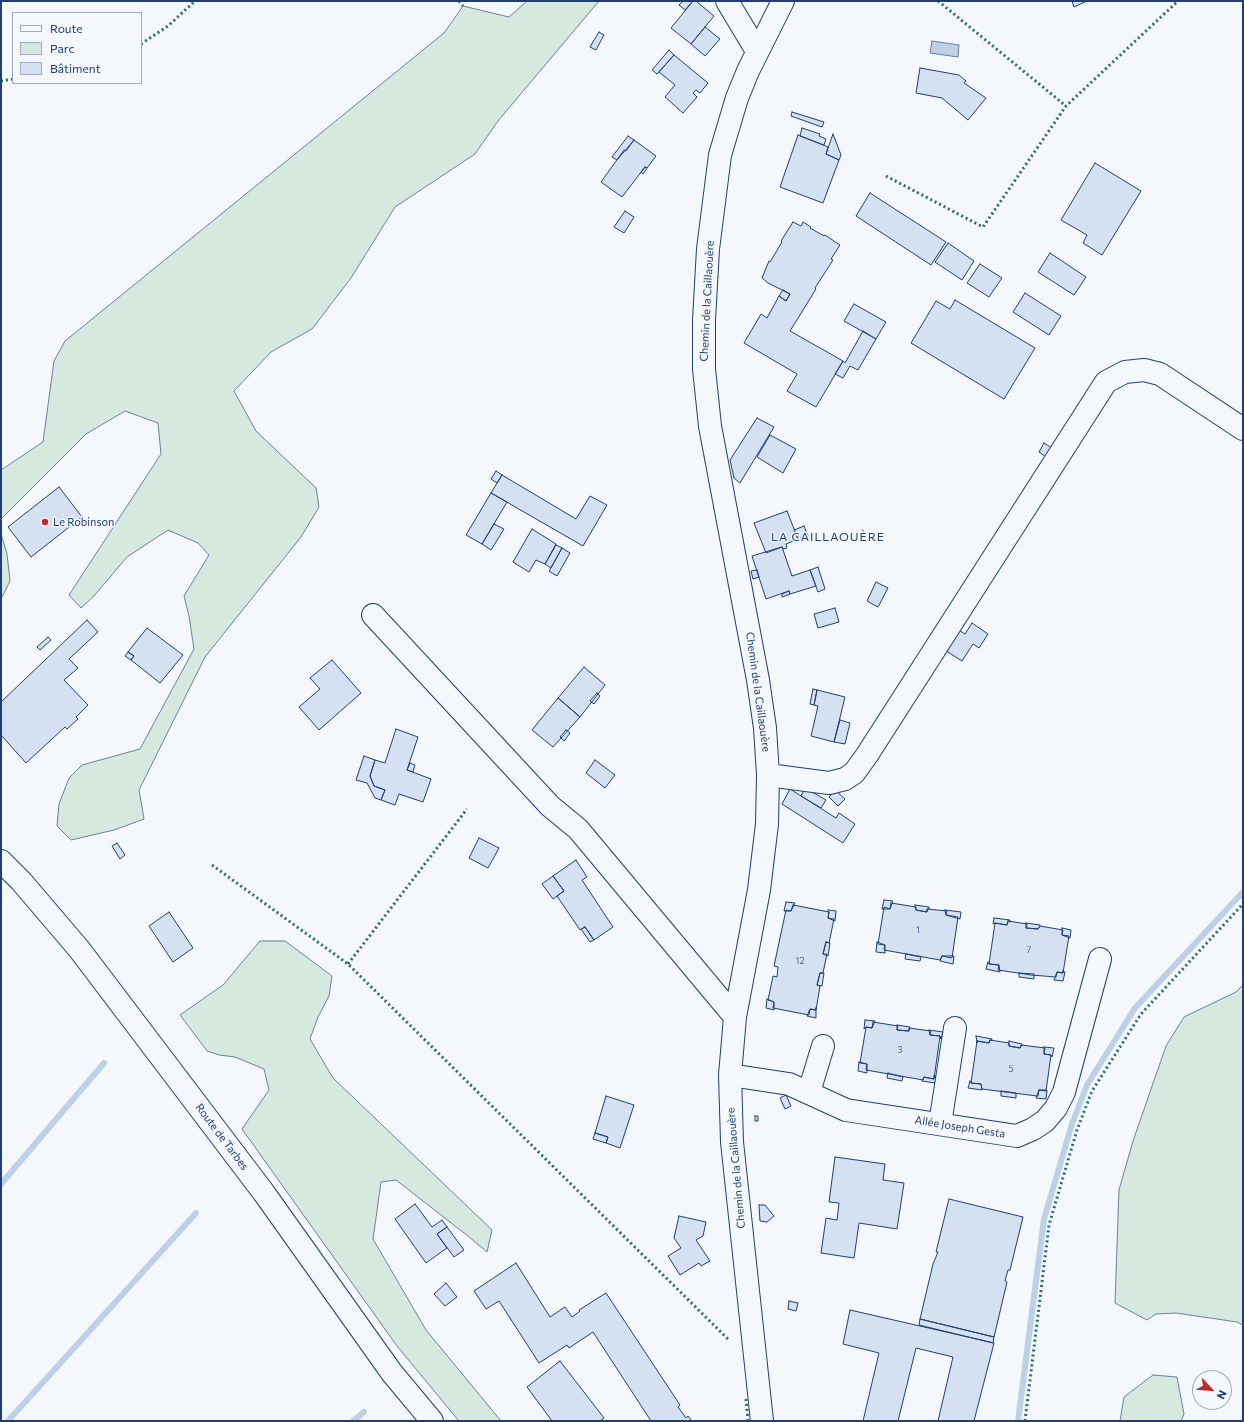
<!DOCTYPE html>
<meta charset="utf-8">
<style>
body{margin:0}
#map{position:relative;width:1244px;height:1422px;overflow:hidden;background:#f4f7fb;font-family:Commissioner,sans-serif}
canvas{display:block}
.frame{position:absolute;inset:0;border:2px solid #1d3f73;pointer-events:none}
.legend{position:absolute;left:12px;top:12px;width:130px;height:72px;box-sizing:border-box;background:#f4f7fb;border:1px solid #9eadc5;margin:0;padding:5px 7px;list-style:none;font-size:12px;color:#1d3f73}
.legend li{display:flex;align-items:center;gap:8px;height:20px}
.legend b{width:20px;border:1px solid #9eadc5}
.north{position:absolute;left:1192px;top:1370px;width:40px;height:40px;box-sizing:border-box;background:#f4f7fb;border:1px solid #9eadc5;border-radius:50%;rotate:116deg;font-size:11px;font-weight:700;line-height:16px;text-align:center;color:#1d3f73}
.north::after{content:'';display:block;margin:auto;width:14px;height:18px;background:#c62828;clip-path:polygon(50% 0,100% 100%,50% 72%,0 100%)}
</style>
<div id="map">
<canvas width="1244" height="1422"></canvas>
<div class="frame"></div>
<ul class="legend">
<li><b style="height:5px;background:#f4f7fb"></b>Route</li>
<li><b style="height:11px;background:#d7e8df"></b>Parc</li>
<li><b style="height:11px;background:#d5e0f0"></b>Bâtiment</li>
</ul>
<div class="north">N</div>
</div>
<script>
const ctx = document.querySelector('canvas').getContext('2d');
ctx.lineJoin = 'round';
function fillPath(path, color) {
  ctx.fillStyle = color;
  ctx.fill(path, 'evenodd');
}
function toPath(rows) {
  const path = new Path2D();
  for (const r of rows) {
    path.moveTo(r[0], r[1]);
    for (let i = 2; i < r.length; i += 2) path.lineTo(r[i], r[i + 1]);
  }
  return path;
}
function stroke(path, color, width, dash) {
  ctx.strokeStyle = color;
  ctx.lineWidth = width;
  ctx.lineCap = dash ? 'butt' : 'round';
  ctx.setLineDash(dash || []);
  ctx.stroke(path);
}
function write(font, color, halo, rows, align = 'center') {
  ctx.font = font + ' Commissioner,sans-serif';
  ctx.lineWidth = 3;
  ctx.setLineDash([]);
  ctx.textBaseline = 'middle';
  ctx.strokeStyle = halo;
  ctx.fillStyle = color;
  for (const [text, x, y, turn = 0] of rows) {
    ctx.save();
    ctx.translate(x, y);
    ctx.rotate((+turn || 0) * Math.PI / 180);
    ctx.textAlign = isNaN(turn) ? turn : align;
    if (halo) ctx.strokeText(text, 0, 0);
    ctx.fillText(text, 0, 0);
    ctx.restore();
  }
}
const green = toPath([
 [527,1,599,1,498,121,475,154,395,207,351,278,312,329,271,352,234,391,256,431,316,488,319,507,301,537,205,657,139,790,144,819,114,830,71,840,57,826,59,804,69,778,82,765,140,749,194,649,189,616,184,596,209,555,198,543,168,530,127,557,94,596,81,608,69,595,161,454,158,423,125,411,86,434,1,519,1,470,43,442,54,361,65,341,444,33,463,6,509,17,527,1],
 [1,534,7,554,10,581,1,599,1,534],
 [260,941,285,941,332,976,329,996,318,1017,310,1039,333,1078,492,1230,487,1252,468,1236,396,1180,381,1182,373,1239,426,1330,501,1421,459,1421,397,1346,242,1129,269,1090,264,1069,235,1057,219,1055,207,1051,180,1015,223,985,260,941],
 [1243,985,1243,1325,1237,1322,1176,1313,1156,1314,1147,1320,1115,1303,1119,1190,1133,1141,1166,1046,1184,1017,1236,992,1243,985],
 [1153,1375,1177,1377,1184,1414,1181,1421,1120,1421,1124,1397,1153,1375]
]);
const water = toPath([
 [932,41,959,45,958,57,930,53,932,41]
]);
const stream = toPath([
 [1,1184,104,1063],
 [8,1421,196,1213],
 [353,1421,364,1412],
 [1018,1421,1044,1219,1072,1124,1087,1085,1135,1008,1243,892]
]);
const building = toPath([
 [683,1,693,1,685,10,679,5,683,1],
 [693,1,696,1,714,16,691,44,671,28,693,1],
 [1072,1,1087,1,1074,7,1072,1],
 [705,27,720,39,705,56,691,44,705,27],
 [599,32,604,35,596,50,590,47,599,32],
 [669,50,674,55,657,74,652,70,669,50],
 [674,55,708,83,700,93,696,90,693,93,697,97,683,113,665,97,675,85,659,72,674,55],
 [920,68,959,75,966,81,964,83,986,98,968,120,942,98,916,93,920,68],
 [792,112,824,122,822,127,791,116,792,112],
 [802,128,820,134,819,136,826,139,824,145,800,136,802,128],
 [833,134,841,155,839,160,826,154,833,134],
 [798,135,828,147,826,154,839,160,823,203,780,187,798,135],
 [628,136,634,140,617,160,612,157,628,136],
 [634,140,656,156,647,168,645,167,622,197,601,182,624,150,626,151,634,140],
 [1095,163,1141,191,1102,255,1083,243,1087,235,1061,220,1095,163],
 [645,167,647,168,643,174,641,172,645,167],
 [870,193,946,242,931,265,856,216,870,193],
 [625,211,634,217,624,233,614,227,625,211],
 [793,222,801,226,803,222,811,227,810,228,824,236,825,235,840,245,831,259,833,260,815,288,816,289,790,331,843,361,816,407,787,391,797,374,744,343,761,314,767,318,779,296,786,301,790,294,768,283,762,278,769,261,770,262,782,242,781,241,793,222],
 [948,243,974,261,962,280,935,262,948,243],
 [1050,253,1086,277,1074,295,1038,272,1050,253],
 [980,264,1002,278,989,297,967,283,980,264],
 [783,290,790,294,786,301,779,296,783,290],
 [1025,293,1061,316,1049,335,1013,312,1025,293],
 [955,300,1035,348,1004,399,911,343,936,301,950,309,955,300],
 [854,304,886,322,876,339,844,321,854,304],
 [863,331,876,339,858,370,850,366,843,378,835,374,843,361,845,363,863,331],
 [757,418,774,427,740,483,734,478,730,460,757,418],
 [770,435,796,449,783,473,757,457,770,435],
 [1044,443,1052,448,1046,457,1039,452,1044,443],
 [496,471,502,475,497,483,491,479,496,471],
 [502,475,576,519,590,496,607,505,583,546,491,493,502,475],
 [59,487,82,517,31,557,8,527,59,487],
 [491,493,507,502,482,544,466,535,491,493],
 [787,511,798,539,786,544,787,548,783,549,782,547,766,553,754,523,787,511],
 [494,524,504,529,491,550,482,544,494,524],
 [804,526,808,536,798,539,794,530,804,526],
 [532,529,556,544,545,564,536,560,529,572,513,562,532,529],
 [556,545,562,548,551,568,545,564,556,545],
 [782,547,792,576,810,570,816,586,790,594,789,591,766,599,752,556,782,547],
 [562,548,570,553,557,576,549,571,562,548],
 [818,567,825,589,818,592,810,570,818,567],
 [757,570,759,577,753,579,751,571,757,570],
 [876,582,888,588,878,607,867,601,876,582],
 [789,591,790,594,782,597,782,594,789,591],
 [835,608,839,622,818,628,814,614,835,608],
 [87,620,98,632,69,659,78,668,64,680,88,705,76,717,78,719,67,729,65,727,26,763,1,735,1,702,87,620],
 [972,623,988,634,979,648,973,644,962,661,943,649,956,628,965,634,972,623],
 [147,628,183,655,160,683,131,660,134,656,128,652,147,628],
 [48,637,51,640,40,650,37,647,48,637],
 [128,652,134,656,131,660,125,656,128,652],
 [332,660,361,693,319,730,299,707,320,689,310,678,332,660],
 [584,667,605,685,580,717,558,698,584,667],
 [813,689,817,690,814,705,810,704,813,689],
 [817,690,845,697,834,742,811,736,818,706,814,705,817,690],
 [597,693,600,696,594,704,590,701,597,693],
 [558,698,580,717,553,747,532,730,558,698],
 [840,720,850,723,845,744,834,742,840,720],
 [396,729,418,737,407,770,431,779,423,802,399,794,395,805,381,800,385,790,374,786,370,776,375,760,385,763,396,729],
 [566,730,570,733,564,741,560,737,566,730],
 [364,756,375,760,370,776,374,786,385,790,381,800,375,798,367,783,356,780,364,756],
 [595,760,615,775,605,788,586,773,595,760],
 [410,763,415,765,413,772,407,770,410,763],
 [805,788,826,800,821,808,801,796,805,788],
 [790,789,836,818,839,813,855,824,843,843,782,804,790,789],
 [835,790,845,799,838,806,829,797,835,790],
 [479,838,499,848,488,868,469,858,479,838],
 [117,843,125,855,120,859,112,846,117,843],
 [576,860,587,877,582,880,613,927,594,940,585,927,580,930,557,896,564,891,553,876,576,860],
 [553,876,564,891,553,899,542,884,553,876],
 [884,900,893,901,890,909,882,909,884,900],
 [786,902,795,903,791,911,784,911,786,902],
 [891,903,916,907,916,910,927,912,927,909,947,911,946,915,958,917,952,958,942,956,940,960,884,950,885,945,878,944,884,907,890,909,891,903],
 [793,905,829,912,828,918,834,919,829,943,826,942,823,954,827,954,823,973,820,973,817,985,820,986,816,1010,810,1009,809,1015,773,1008,774,1002,768,1000,773,976,777,977,778,967,774,966,786,910,791,911,793,905],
 [915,905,929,907,929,909,927,909,927,912,916,910,915,905],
 [828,910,836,911,835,921,828,918,829,912,828,910],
 [945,910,961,912,960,919,946,915,945,910],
 [169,912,193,948,173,962,149,926,169,912],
 [994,918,1010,920,1010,922,1008,921,1007,925,995,923,993,924,994,918],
 [1008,921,1027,924,1026,928,1038,929,1040,926,1063,930,1062,935,1069,936,1063,973,1057,972,1056,977,1031,975,998,970,999,965,989,964,995,923,1007,925,1008,921],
 [1026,923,1040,925,1040,926,1038,929,1026,928,1026,923],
 [585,927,594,940,590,942,581,929,585,927],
 [1062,928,1071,930,1070,938,1062,935,1062,928],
 [826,942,830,943,828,956,823,954,826,942],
 [877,942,885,945,885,953,876,952,877,942],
 [906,954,921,957,920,961,905,959,906,954],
 [942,956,954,956,953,964,940,961,942,956],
 [988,962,989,964,999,965,1000,972,986,969,988,962],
 [1063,971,1065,972,1063,981,1054,980,1057,972,1063,973,1063,971],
 [820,973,824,973,822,986,817,985,820,973],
 [1019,973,1034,974,1034,979,1019,977,1019,973],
 [767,999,774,1002,774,1010,766,1008,767,999],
 [816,1008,816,1018,807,1016,810,1009,816,1010,816,1008],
 [865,1020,875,1021,872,1028,866,1027,864,1029,865,1020],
 [873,1022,898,1026,897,1030,909,1031,909,1028,931,1031,930,1035,940,1036,934,1079,924,1077,923,1080,866,1070,867,1064,860,1063,866,1027,872,1028,873,1022],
 [897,1025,910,1027,909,1031,897,1030,897,1025],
 [929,1030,943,1032,941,1039,940,1036,930,1035,929,1030],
 [976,1036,992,1039,991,1041,990,1040,989,1043,977,1041,977,1043,976,1036],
 [990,1040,1009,1043,1009,1046,1020,1048,1021,1045,1045,1048,1044,1054,1051,1055,1046,1091,1039,1090,1038,1096,1037,1096,982,1089,981,1084,971,1083,977,1041,989,1043,990,1040],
 [1009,1041,1022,1044,1022,1045,1020,1048,1009,1046,1009,1041],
 [1044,1047,1054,1048,1052,1057,1051,1055,1044,1054,1044,1047],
 [859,1062,867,1064,867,1073,858,1071,859,1062],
 [888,1073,903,1077,902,1081,887,1078,888,1073],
 [934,1076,936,1076,935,1083,922,1081,924,1077,934,1079,934,1076],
 [970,1081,971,1083,981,1084,982,1090,968,1088,970,1081],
 [1039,1090,1047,1090,1046,1099,1036,1098,1039,1090],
 [1001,1091,1016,1093,1016,1098,1001,1096,1001,1091],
 [786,1095,791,1106,785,1109,780,1098,786,1095],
 [606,1096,634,1105,620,1148,606,1143,608,1137,595,1133,606,1096],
 [755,1116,758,1116,758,1121,755,1121,755,1116],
 [595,1133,608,1137,606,1143,593,1139,595,1133],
 [835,1157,885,1164,883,1180,904,1183,897,1229,859,1223,854,1258,821,1253,826,1218,837,1220,839,1203,829,1202,835,1157],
 [949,1199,1023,1217,1010,1270,1008,1270,1005,1281,1007,1282,994,1337,920,1319,933,1264,938,1252,936,1252,949,1199],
 [415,1204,432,1227,442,1220,447,1227,437,1234,447,1248,426,1263,395,1219,415,1204],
 [759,1205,765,1205,774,1216,767,1222,760,1221,759,1205],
 [679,1216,706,1222,703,1236,696,1240,710,1261,701,1266,699,1263,680,1275,668,1256,681,1248,674,1238,679,1216],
 [447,1227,464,1250,454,1257,437,1234,447,1227],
 [516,1263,550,1317,565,1307,572,1317,580,1311,579,1310,606,1293,680,1405,678,1407,686,1418,688,1416,692,1421,651,1421,593,1332,569,1348,567,1345,539,1363,499,1301,486,1309,474,1291,516,1263],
 [446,1283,457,1297,445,1306,434,1294,446,1283],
 [789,1301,798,1303,796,1311,788,1309,789,1301],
 [850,1310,994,1343,974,1421,938,1421,953,1357,916,1348,898,1421,863,1421,879,1353,843,1344,850,1310],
 [920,1319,994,1337,993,1343,919,1325,920,1319],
 [560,1361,604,1418,600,1421,552,1421,527,1387,560,1361]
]);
const minor = toPath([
 [727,1,757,51],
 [373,615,550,806,578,829,735,1017],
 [768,775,829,783,845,779,854,773,867,755,1106,382,1125,372,1144,370,1160,374,1243,429],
 [730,1075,789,1084,846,1110,1017,1136,1033,1129,1045,1121,1056,1108,1064,1092,1100,959],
 [809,1092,823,1046],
 [940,1124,955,1028],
 [762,1421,732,1142,730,1075,735,1017,759,890,767,824,768,775,765,728,758,680,710,426,704,369,704,320,708,249,720,155,737,98,748,71,783,1]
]);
const major = toPath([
 [1,861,21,881,79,949,264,1193,392,1373,432,1421]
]);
const hedge = toPath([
 [459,1,463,6],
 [938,1,1066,106],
 [141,44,168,26,195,1],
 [1,81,13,79],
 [886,176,983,227,1066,106,1178,1],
 [212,865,348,964,730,1341],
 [348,964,467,809],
 [746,1399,748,1421],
 [1025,1421,1049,1225,1077,1130,1092,1091,1141,1014,1243,904]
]);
const markers = [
 [45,522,4,"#c62828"]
];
const numberNames = [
 ["1",918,930],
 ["7",1029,950],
 ["12",800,961],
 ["3",900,1050],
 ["5",1011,1069]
];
const streetNames = [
 ["Chemin de la Caillaouère",707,301,-87],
 ["Chemin de la Caillaouère",758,692,82],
 ["Allée Joseph Gesta",960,1127,9],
 ["Route de Tarbes",222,1137,53],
 ["Chemin de la Caillaouère",736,1168,-95]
];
const poiNames = [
 ["Le Robinson",53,522]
];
const neighbourhoodNames = [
 ["LA CAILLAOUÈRE",828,537]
];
fillPath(green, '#d7e8df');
stroke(green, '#687fa3', 1);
fillPath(water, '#bed0e5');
stroke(water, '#687fa3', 1);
stroke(stream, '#bed0e5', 6);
fillPath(building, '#d5e0f0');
stroke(building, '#1d3f73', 1);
stroke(minor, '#1d3f73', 24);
stroke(major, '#1d3f73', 24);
stroke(minor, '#f4f7fb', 22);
stroke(major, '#f4f7fb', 22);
stroke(hedge, '#2c6c60', 3, [2, 3]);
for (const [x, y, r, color] of markers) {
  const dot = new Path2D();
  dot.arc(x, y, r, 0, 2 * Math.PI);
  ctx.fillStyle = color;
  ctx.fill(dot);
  stroke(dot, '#f4f7fb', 1.5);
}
write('9px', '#4b6792', null, numberNames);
write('11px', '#1d3f73', '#f4f7fb', streetNames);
write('11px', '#1d3f73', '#f4f7fb', poiNames, 'left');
ctx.letterSpacing = '1px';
write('12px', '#1d3f73', '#f4f7fb', neighbourhoodNames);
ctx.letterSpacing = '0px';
</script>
